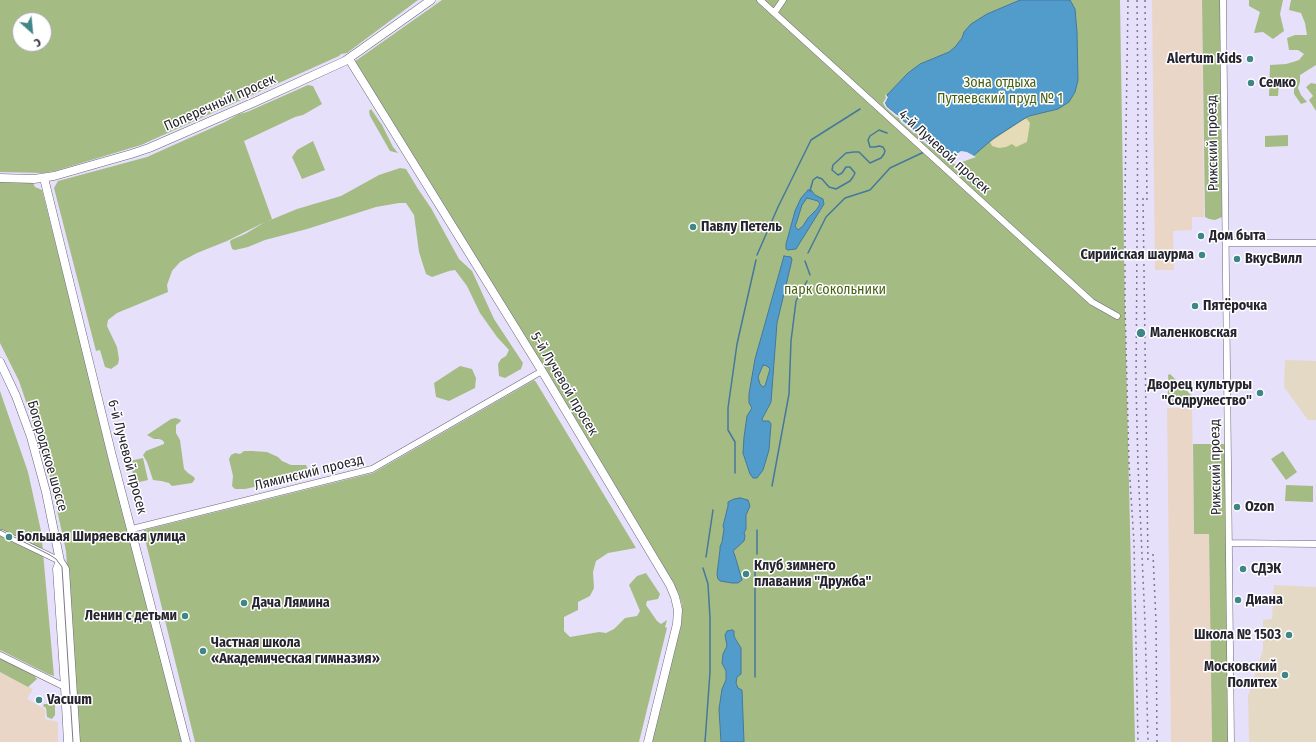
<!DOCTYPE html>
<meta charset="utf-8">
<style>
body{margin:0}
#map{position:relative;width:1316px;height:742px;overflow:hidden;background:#e6e0fb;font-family:"Fira Sans Condensed",sans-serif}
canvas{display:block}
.north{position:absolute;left:12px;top:12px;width:40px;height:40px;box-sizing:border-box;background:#fff;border:1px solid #a8a7ab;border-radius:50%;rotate:153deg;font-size:11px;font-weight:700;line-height:16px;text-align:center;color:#26242e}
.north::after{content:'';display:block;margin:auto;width:14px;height:18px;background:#3f8787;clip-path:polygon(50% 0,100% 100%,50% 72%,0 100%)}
</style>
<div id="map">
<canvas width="1316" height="742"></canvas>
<div class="north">С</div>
</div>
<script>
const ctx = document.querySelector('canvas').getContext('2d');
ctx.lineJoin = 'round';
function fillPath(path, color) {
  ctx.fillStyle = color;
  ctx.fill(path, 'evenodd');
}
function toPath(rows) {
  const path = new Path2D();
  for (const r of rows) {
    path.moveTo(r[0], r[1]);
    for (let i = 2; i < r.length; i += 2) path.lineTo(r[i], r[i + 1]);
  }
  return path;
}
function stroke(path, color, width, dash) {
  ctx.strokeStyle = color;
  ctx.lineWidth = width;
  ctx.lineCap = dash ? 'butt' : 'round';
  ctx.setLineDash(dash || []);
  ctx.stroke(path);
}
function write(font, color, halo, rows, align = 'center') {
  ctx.font = font + ' "Fira Sans Condensed",sans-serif';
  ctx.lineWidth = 3;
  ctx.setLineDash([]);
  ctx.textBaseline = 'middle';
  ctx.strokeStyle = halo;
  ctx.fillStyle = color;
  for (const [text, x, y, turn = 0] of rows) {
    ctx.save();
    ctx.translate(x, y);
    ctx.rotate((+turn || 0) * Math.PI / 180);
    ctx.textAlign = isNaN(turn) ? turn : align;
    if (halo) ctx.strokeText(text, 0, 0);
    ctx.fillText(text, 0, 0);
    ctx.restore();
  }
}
const industrial = toPath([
 [1152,0,1202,0,1204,217,1192,217,1192,230,1173,231,1174,270,1155,270],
 [1167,408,1192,408,1194,533,1209,533,1212,742,1171,742],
 [0,672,33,689,27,699,45,709,45,719,58,722,58,742,0,742]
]);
const education = toPath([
 [1285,360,1316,361,1316,420,1308,420,1284,387],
 [1274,585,1316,587,1316,742,1249,742,1248,696,1263,650,1263,620,1272,619]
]);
const green = toPath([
 [0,0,418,0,347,53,341,54,339,56,141,145,55,171,43,173,0,172],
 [20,20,44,20,44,44,20,44],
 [442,0,1120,0,1125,313,1135,742,652,742,681,617,682,605,678,592,354,62],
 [1202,0,1220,0,1222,217,1215,220,1209,219,1205,217],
 [1249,0,1283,0,1280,14,1284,31,1273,39,1263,32,1254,33,1260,12,1249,6],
 [1291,0,1316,0,1316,65,1300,75,1300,82,1298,88,1301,95,1307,102,1301,104,1294,94,1294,86,1287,78,1279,83,1278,96,1269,96,1270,65,1286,64,1293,62,1299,60,1304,54,1298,50,1289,50,1287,38,1295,35,1307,35,1305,23,1301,13,1289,10],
 [1311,83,1316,84,1316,111,1309,100,1313,96,1306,87],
 [308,85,313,86,322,104,303,115,295,117,244,141,272,219,268,221,297,209,341,196,379,175,400,168,406,169,418,189,431,208,459,259,472,271,494,319,523,363,521,369,505,378,499,376,498,364,501,359,506,356,509,350,497,337,480,313,467,286,455,270,449,271,432,277,426,274,419,252,414,215,406,203,399,203,376,207,307,229,265,240,248,247,235,250,232,249,230,242,231,240,245,234,265,222,227,241,197,253,180,262,172,271,167,285,168,292,117,313,108,320,107,326,117,347,119,359,118,364,111,369,105,367,100,350,96,351,54,188,58,181,147,157,225,122,239,114,247,112],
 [371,109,382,125,393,147,398,153,390,151,370,116,369,111],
 [1288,135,1288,146,1265,147,1265,136],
 [313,141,325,170,302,179,292,157,297,150],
 [32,181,35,187,42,190,182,742,79,742,66,551,47,464,19,381,0,343,0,182],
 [460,366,472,369,476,378,475,388,449,401,436,397,434,383],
 [1170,374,1192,396,1193,401,1169,402,1167,397,1169,386,1168,375],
 [534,380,536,382,636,548,608,553,596,561,593,572,594,588,590,596,578,602,578,610,564,617,564,631,570,637,599,632,606,633,614,629,625,618,637,616,640,611,629,585,637,576,646,573,660,594,658,599,647,601,646,605,657,621,661,624,667,620,665,627,667,628,639,742,195,742,144,535,144,530,373,473],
 [0,391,28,472,43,540,42,541,54,676,48,674,0,650],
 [176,418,181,420,180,422,176,425,176,433,180,440,184,469,188,473,194,477,195,479,192,483,172,486,169,483,161,481,153,480,147,462,143,455,146,451,164,444,164,442,162,440,159,439,154,439,147,435,171,419],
 [1193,444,1225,444,1229,742,1212,742,1209,534,1194,534],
 [244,451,252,451,267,452,278,457,282,461,291,465,306,465,309,472,308,475,245,489,235,489,232,486,233,476,229,459,231,455,235,453,240,454],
 [1283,451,1297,472,1286,480,1271,459],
 [143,458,148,480,135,483,130,461],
 [1286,485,1313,486,1313,502,1285,501],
 [0,658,34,675,37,679,28,687,0,672],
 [50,700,53,701,55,704,55,715,52,719,47,717,46,708,43,706,44,704,48,704]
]);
const sand = toPath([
 [1026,118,1030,123,1027,142,1016,147,1012,144,1006,147,999,148,992,146,990,142]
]);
const water = toPath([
 [1020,0,1070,0,1075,9,1077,32,1078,80,1075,92,1069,102,1058,109,1029,116,1022,120,994,138,973,156,952,163,939,151,936,146,933,146,921,136,921,135,903,121,903,119,887,107,885,102,888,98,887,95,908,73,920,64,949,52,955,47,962,38,964,32,971,24,987,14,1020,0],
 [808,190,811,190,815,195,823,199,824,204,796,249,788,250,786,249,786,244,795,211,801,198,808,190],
 [807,198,818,201,820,204,817,209,808,218,803,226,798,230,795,226,796,224,802,205,807,198],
 [784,256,791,257,792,260,777,323,771,402,769,406,762,419,763,421,769,421,771,424,769,450,763,470,757,478,753,478,750,474,743,453,744,437,747,416,752,408,749,403,749,394,755,359,784,256],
 [763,365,767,366,770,369,765,386,763,387,760,384,758,377,763,365],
 [740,498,748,500,750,506,746,515,746,529,744,533,745,536,744,541,733,551,735,556,742,580,738,583,732,583,720,581,718,579,717,574,720,550,720,547,722,542,724,529,723,526,728,506,728,502,734,499,740,498],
 [732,630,734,631,734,636,736,640,741,648,741,674,737,677,736,683,738,688,742,690,744,742,721,742,719,709,722,689,726,680,726,671,722,663,723,654,727,646,725,635,727,631,732,630]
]);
const pier = toPath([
 [885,94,888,97,885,103,887,107,897,115,901,116,903,121,915,131,919,132,921,136,932,146,937,147,939,151,950,162,954,162,957,154,961,151,967,152,976,157,956,164,949,163,937,153,936,149,931,148,919,138,918,134,914,133,901,122,900,118,896,117,886,108,883,103,886,98]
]);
const stream = toPath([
 [810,191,813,180,817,177,822,179,829,187,836,189,850,181,853,177,855,173,850,167,846,167,842,173,838,175,832,170,833,165,846,153,854,152,859,152,870,163,881,158,884,154,885,151,883,147,879,146,875,147,870,147,868,140,870,136,879,130,887,133],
 [808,253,826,217,845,198,870,190,890,168,924,152],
 [757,255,778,207,811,140,860,109],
 [805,261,810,275],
 [735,473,735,442,728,430,728,408,737,344,756,260],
 [772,486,789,394,791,341,796,301,807,281],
 [757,554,757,530],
 [706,557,713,510],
 [703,568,708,584,710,618,710,672,705,742],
 [755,677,755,571]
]);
const street = toPath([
 [760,0,1092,302,1117,316],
 [1223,0,1231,742],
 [774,13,783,0],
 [1226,243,1316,243],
 [132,529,372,469,542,371],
 [2,533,60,561],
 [1229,543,1316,544],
 [0,655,67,688]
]);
const secondary = toPath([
 [349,59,542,371,670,585,675,597,678,610,677,624,648,742],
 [0,178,34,179,54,176,131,154,149,148,257,101,345,61,431,0],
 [44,178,112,456,186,742],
 [0,362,16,396,31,437,46,492,60,561,65,569,76,742],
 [60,561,57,569,65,687,68,742]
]);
const tram = toPath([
 [0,530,50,555,56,559,62,567,73,742]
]);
const rail = toPath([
 [1128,0,1125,195,1125,304,1129,464,1134,543,1138,742],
 [1137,0,1138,101,1136,386,1138,465,1145,622,1148,742],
 [1145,0,1147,204],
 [1143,198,1148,562],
 [1153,554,1156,622,1157,742]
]);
const markers = [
 [1250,59,4,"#3f8787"],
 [1251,83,4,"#3f8787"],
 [693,227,4,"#3f8787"],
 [1201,236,4,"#3f8787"],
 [1202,255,4,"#3f8787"],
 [1237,259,4,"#3f8787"],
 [1195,306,4,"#3f8787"],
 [1141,333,5,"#3f8787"],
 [1260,393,4,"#3f8787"],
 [1237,507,4,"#3f8787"],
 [9,537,4,"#3f8787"],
 [1243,569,4,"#3f8787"],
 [746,574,4,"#3f8787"],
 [1238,600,4,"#3f8787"],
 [244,603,4,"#3f8787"],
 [185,616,4,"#3f8787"],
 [1289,635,4,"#3f8787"],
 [203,651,4,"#3f8787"],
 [1285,675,4,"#3f8787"],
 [39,700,4,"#3f8787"]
];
const poiNames = [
 ["Alertum Kids",1242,59,"right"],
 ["Семко",1259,83],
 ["Павлу Петель",701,227],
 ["Дом быта",1209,236],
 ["Сирийская шаурма",1194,255,"right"],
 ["ВкусВилл",1245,259],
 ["Пятёрочка",1203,306],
 ["Маленковская",1150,333],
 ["Дворец культуры",1252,385,"right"],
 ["\"Содружество\"",1252,401,"right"],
 ["Ozon",1245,507],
 ["Большая Ширяевская улица",17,537],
 ["Клуб зимнего",754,566],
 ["плавания \"Дружба\"",754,582],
 ["СДЭК",1251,569],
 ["Диана",1246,600],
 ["Дача Лямина",252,603],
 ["Ленин с детьми",177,616,"right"],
 ["Школа № 1503",1281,635,"right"],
 ["Частная школа",211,643],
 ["«Академическая гимназия»",211,659],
 ["Московский",1277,667,"right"],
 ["Политех",1277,683,"right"],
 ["Vacuum",47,700]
];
const parkNames = [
 ["Зона отдыха",1000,83],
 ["Путяевский пруд № 1",1000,99],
 ["парк Сокольники",835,290]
];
const streetNames = [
 ["Поперечный просек",220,103,-24],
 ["Рижский проезд",1213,143,-91],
 ["4-й Лучевой просек",944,152,42],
 ["5-й Лучевой просек",564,384,59],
 ["Богородское шоссе",47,456,74],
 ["6-й Лучевой просек",127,457,75],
 ["Рижский проезд",1216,467,-91],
 ["Ляминский проезд",309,473,-14]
];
fillPath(industrial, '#ead6c7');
fillPath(education, '#e4d9c5');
fillPath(green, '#a4bc84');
fillPath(sand, '#e5dbb6');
fillPath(water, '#529ccc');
stroke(water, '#45789d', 1);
fillPath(pier, '#e6e0fb');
stroke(stream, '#45789d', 1.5);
stroke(street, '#6c667e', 7);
stroke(secondary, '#6c667e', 9);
stroke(street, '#fff', 6);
stroke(secondary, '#fff', 8);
stroke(tram, '#7c798a', 1);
stroke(rail, '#7c798a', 1.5, [2, 4]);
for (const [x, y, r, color] of markers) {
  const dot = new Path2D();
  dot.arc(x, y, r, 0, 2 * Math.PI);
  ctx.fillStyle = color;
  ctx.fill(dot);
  stroke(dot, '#fff', 1.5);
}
write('bold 14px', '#26242e', '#fff', poiNames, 'left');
write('14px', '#476214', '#fff', parkNames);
write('14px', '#26242e', '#fff', streetNames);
</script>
